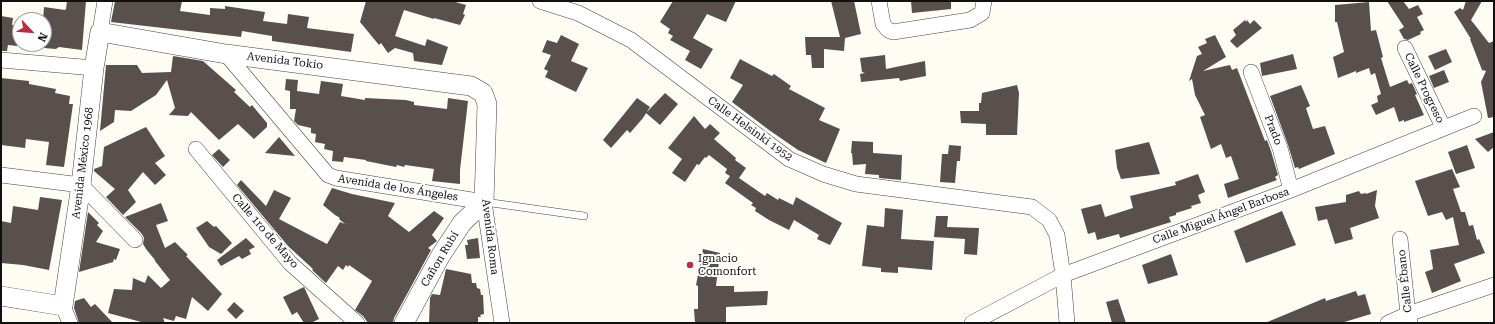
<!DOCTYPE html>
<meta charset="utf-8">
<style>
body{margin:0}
#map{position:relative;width:1495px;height:324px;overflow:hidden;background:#fffcf4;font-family:"Roboto Serif",serif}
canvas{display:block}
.frame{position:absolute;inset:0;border:2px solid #101010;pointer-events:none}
.north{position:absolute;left:12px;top:12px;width:40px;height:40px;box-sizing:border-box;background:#fff;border:1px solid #9f9f9f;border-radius:50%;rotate:116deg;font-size:11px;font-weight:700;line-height:16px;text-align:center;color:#101010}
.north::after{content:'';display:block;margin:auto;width:14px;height:18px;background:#bd2c3f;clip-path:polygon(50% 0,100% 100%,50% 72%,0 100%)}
</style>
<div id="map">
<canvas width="1495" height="324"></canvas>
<div class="frame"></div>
<div class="north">N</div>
</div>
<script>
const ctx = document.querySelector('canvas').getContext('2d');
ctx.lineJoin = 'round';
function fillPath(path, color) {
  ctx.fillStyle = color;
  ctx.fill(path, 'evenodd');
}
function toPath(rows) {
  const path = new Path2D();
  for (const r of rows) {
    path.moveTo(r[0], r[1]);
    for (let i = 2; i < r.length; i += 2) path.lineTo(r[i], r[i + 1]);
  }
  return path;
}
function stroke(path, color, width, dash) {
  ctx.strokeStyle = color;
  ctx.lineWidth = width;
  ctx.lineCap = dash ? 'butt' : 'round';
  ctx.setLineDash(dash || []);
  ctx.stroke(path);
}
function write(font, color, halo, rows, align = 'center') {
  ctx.font = font + ' "Roboto Serif",serif';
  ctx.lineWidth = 4;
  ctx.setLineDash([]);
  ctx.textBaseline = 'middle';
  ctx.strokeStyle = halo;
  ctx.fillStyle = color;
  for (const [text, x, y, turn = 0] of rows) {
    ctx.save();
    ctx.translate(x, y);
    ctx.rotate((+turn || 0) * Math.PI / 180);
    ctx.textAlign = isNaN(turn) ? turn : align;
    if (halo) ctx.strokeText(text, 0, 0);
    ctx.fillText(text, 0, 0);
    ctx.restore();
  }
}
const building = toPath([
 [67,1,86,1,82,50,59,47,56,49,44,48,44,20,43,20,44,7,65,10,66,9],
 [115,1,182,1,180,11,210,15,210,8,225,9,225,6,265,12,263,21,287,24,288,14,309,17,307,28,354,34,351,52,272,41,272,36,242,31,241,37,111,22],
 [366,1,452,1,466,5,463,14,465,15,460,25,434,18,434,19,404,10,395,36,425,46,427,39,448,47,442,65,414,61,413,53,395,48,388,53,381,43,379,45,360,22],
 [673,1,736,1,726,22,707,14,693,38,713,49,701,69,685,60,690,51,670,40,673,36,668,33,670,29,660,22],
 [831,1,854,1,861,34,845,38,844,51,824,49,824,68,812,68,811,55,806,55,805,37,840,37],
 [911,1,951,1,951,9,912,13],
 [1387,1,1403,1,1409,9,1418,5,1423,14,1417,17,1424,30,1420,32,1421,34,1408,40,1404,39,1399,30,1404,27],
 [1466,1,1482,1,1471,20,1489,43,1494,41,1494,117,1488,118,1481,82,1486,71,1482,70,1470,39,1471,39,1454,12,1460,8,1463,10],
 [1369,2,1371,31,1376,30,1383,57,1381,58,1390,87,1407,80,1409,84,1412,83,1417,94,1415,95,1424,115,1404,122,1404,120,1399,122,1394,107,1376,115,1371,105,1378,102,1377,96,1381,94,1375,73,1371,75,1369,68,1356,73,1356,71,1338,78,1333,57,1344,52,1337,22,1335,22,1335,5],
 [1,16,13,18,12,25,20,26,17,46,8,45,7,51,1,51],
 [1245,20,1246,22,1247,20,1250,24,1254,20,1262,28,1237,48,1230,41,1236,35,1233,30],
 [561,35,579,44,571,61,588,68,576,92,545,77,548,71,544,69,551,55,542,52,547,40,557,43],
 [1215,35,1226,57,1203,71,1230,65,1232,70,1237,68,1265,141,1267,140,1271,151,1278,175,1275,177,1277,180,1228,198,1224,184,1239,179,1231,156,1226,158,1221,144,1211,149,1200,117,1205,115,1195,95,1192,79,1189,81,1197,56,1202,54,1198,47,1207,43,1205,39],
 [1446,49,1452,62,1435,70,1428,56],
 [1293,54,1297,69,1262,76,1260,63],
 [885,55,886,69,925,61,926,76,900,81,899,78,861,82,860,74,865,73,862,72,860,58],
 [173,56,203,61,236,90,234,92,250,107,252,105,267,123,267,127,254,139,238,124,219,140,191,112,188,116,169,115,175,108,167,80,156,95,131,111,115,110,114,122,100,131,106,65,137,65,142,73,171,72],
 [740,59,772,76,774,74,791,86,789,89,825,108,819,120,840,129,826,163,798,150,769,130,732,102,743,85,730,78],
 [1444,70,1449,82,1434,88,1429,76],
 [1,78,29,81,29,84,56,89,55,93,70,96,69,104,73,104,64,167,46,165,49,142,26,139,25,148,1,145],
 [286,79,298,80,297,91,319,94,321,81,343,84,341,96,365,100,365,98,406,100,414,102,414,105,447,109,448,98,468,101,460,170,460,184,432,181,434,169,405,165,404,167,397,165,396,167,366,161,366,160,344,157,343,162,332,161,333,151,324,149,325,144,315,142,316,134,311,133,311,128,298,125,294,121,296,109,290,109,290,91,285,90],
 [1017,85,1019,93,1017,135,986,135,986,124,961,123,960,111,979,111,979,103,981,103,982,93],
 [1301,85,1310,106,1306,108,1313,129,1325,126,1335,154,1299,169,1298,167,1295,168,1288,145,1270,96],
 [665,93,678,104,660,125,646,113],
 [637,98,650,107,643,118,630,133,627,130,611,148,603,140],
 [694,116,705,129,710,124,720,133,714,139,736,158,735,160,746,168,739,178,765,196,767,193,778,200,779,198,793,205,796,197,842,223,830,245,817,239,819,235,794,220,789,230,769,220,755,211,756,208,751,205,753,203,725,183,730,176,725,173,727,169,709,155,706,158,705,157,699,165,697,164,685,182,672,173,682,159,668,148],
 [146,127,165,156,155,163,166,175,155,185,143,172,128,190,136,202,123,215,106,197,115,189,94,171,94,169,102,166,104,147],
 [1494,132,1494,147,1488,152,1475,139],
 [279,137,295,156,265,153],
 [852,141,873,142,873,153,902,155,901,180,879,178,879,175,865,174,866,164,853,165,852,153,851,153],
 [1149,142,1160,174,1121,179,1117,168,1115,150],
 [949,145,961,146,960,161,957,161,955,183,940,182,942,154,948,154],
 [1467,145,1475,168,1456,174,1448,152],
 [219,149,230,160,223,167,212,155],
 [1452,169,1460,187,1453,189,1461,212,1465,212,1469,226,1473,225,1477,240,1479,239,1485,253,1454,264,1461,281,1432,293,1425,272,1433,269,1430,250,1459,245,1453,217,1446,220,1442,212,1428,216,1415,181],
 [1198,174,1205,192,1198,195,1201,203,1191,206,1192,208,1176,213,1176,215,1169,217,1171,222,1120,238,1119,234,1097,240,1095,232,1088,234,1081,209,1101,204,1105,217,1133,208,1130,196,1176,185,1175,182],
 [241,180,266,206,274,190,291,198,279,219,327,244,340,222,345,224,339,219,340,218,335,215,323,205,332,188,352,194,395,203,388,216,409,232,434,211,444,218,432,235,437,241,428,248,431,250,394,318,393,323,368,323,363,316,355,310,372,281,349,265,348,267,346,265,343,270,338,266,326,283,312,270,313,269,288,246,237,185],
 [1377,190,1375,206,1379,218,1350,228,1353,239,1335,244,1327,219,1318,221,1315,207,1346,202,1346,195,1359,191,1361,194,1366,193,1366,194],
 [40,197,62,200,49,270,23,265,1,263,1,221,11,223,13,206,38,210],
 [161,203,168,221,156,225,165,248,175,242,188,255,186,256,222,294,208,311,192,297,186,319,176,316,174,321,163,318,165,323,145,323,108,313,114,289,132,290,133,278,145,283,148,275,161,288,170,280,155,261,155,260,146,249,143,244,144,238,142,234,125,217],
 [885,208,903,210,901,239,934,241,932,270,898,267,898,273,881,272,881,268,862,266,867,225,884,227],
 [1282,211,1296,245,1246,263,1234,231],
 [88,212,99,223,97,225,103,231,96,242,120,249,116,260,114,259,113,262,79,272],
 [936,216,948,216,947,227,979,228,977,255,964,254,965,239,934,237],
 [207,221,214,227,216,226,232,243,221,254,209,247,196,228],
 [246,238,255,247,249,250,251,254,242,259,239,256,221,266,217,260],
 [478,238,480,258,467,259,465,245,468,245,467,240],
 [703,249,720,253,716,286,734,286,734,292,768,291,767,305,726,307,726,323,695,323,694,309,698,309,698,286,696,285],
 [1171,254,1178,275,1148,284,1142,265],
 [446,269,471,274,472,283,476,283,477,288,480,289,481,295,483,295,484,314,480,315,481,317,478,317,478,323,429,323,430,298,432,294,440,295],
 [304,287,319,319,311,323,304,323,297,312,292,315,283,297],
 [1356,291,1358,296,1365,294,1371,314,1341,323,1265,323,1325,298,1326,301],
 [84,298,91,307,95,304,113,323,79,323,74,308,75,301],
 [1118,299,1126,323,1112,323,1106,302],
 [234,302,244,311,236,319,227,310]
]);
const service = toPath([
 [485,202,584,216]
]);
const minor = toPath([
 [540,1,578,13,631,40,789,159,823,174,856,184,1032,207,1049,220,1057,235,1063,275,1067,323],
 [879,1,883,24,888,30,893,32,970,20,982,13,984,1],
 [100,32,105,1],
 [1405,48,1443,127],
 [226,54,328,175,336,178,484,202,502,323],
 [1,60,94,68],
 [1251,72,1280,148,1291,190],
 [196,149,290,263,357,323],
 [1,175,81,185,135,240],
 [1400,239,1408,314,1410,323],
 [63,306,70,323],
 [972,323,1063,275,1291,190,1474,116],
 [1388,323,1408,314,1494,285]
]);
const tertiary = toPath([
 [1,296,63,306,81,185,94,68,100,32,226,54,471,86,483,93,487,104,484,202,462,223,441,255,404,323]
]);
const markers = [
 [690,265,4,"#bd2c3f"]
];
const streetNames = [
 ["Avenida Tokio",285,61,7],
 ["Calle Progreso",1424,88,64],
 ["Calle Helsinki 1952",750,129,36],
 ["Prado",1273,130,69],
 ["Avenida México 1968",83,163,-83],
 ["Avenida de los Ángeles",398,188,9],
 ["Calle Miguel Ángel Barbosa",1221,216,-20],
 ["Calle 1ro de Mayo",265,231,49],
 ["Avenida Roma",490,237,83],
 ["Cañon Rubí",440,259,-59],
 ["Calle Ébano",1405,281,-96]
];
const poiNames = [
 ["Ignacio",698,259],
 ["Comonfort",698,272]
];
fillPath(building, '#59504d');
stroke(service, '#434343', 8);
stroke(minor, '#434343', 16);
stroke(tertiary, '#434343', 20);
stroke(service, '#fff', 7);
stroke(minor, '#fff', 15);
stroke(tertiary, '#fff', 19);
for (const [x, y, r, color] of markers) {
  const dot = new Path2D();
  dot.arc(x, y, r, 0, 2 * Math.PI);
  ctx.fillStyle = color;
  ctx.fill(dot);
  stroke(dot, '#fff', 1.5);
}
write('11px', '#101010', '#fff', streetNames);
write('11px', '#101010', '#fff', poiNames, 'left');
</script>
